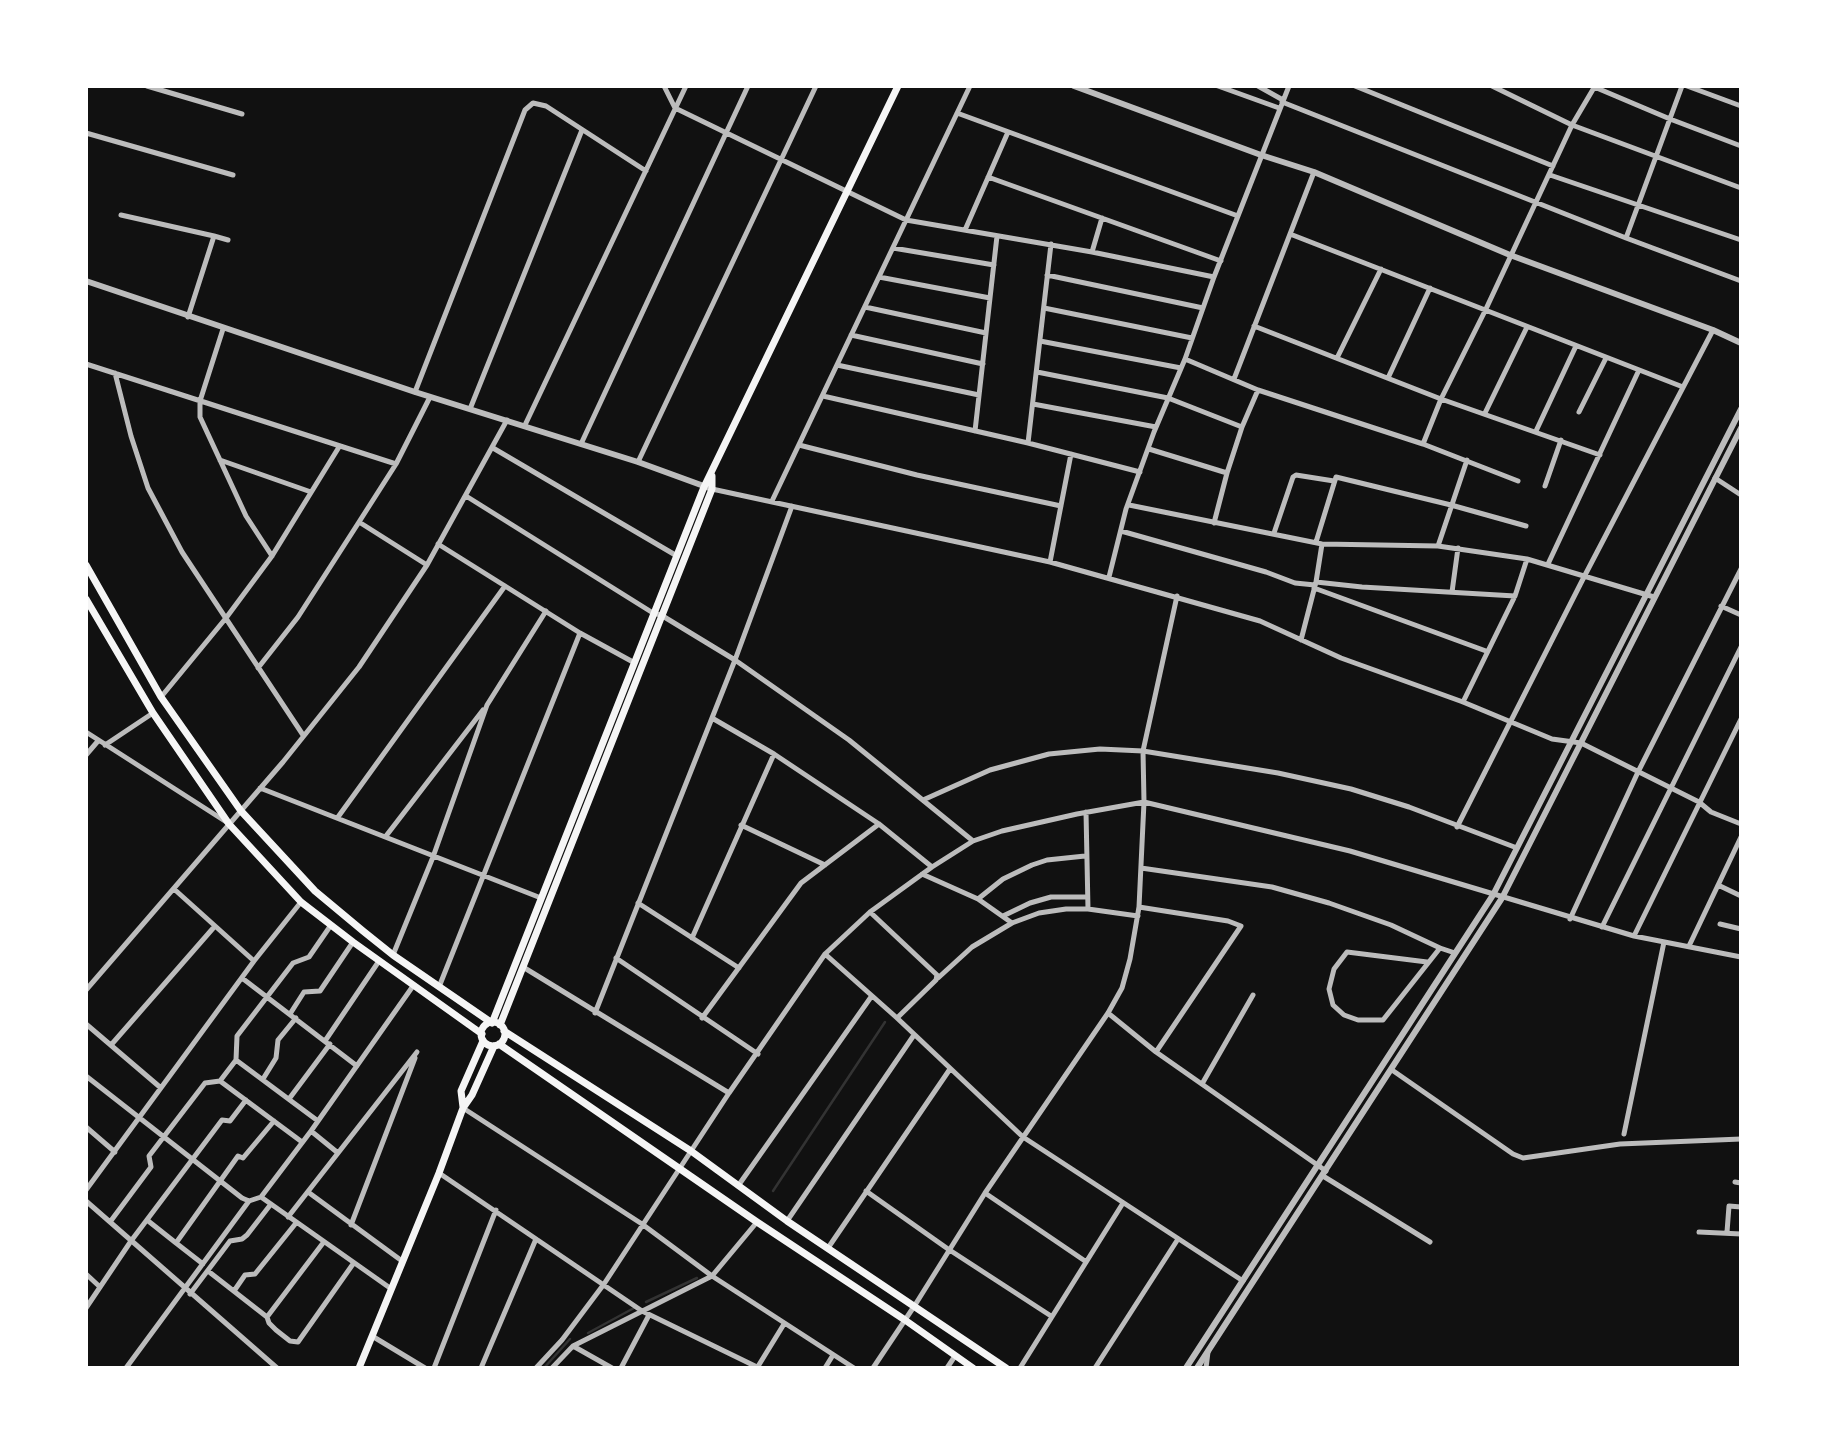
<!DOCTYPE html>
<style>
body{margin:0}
#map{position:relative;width:1827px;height:1454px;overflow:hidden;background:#111;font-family:Manrope,sans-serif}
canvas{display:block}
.frame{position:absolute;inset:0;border:88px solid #fff;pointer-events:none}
</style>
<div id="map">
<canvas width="1827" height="1454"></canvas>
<div class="frame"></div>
</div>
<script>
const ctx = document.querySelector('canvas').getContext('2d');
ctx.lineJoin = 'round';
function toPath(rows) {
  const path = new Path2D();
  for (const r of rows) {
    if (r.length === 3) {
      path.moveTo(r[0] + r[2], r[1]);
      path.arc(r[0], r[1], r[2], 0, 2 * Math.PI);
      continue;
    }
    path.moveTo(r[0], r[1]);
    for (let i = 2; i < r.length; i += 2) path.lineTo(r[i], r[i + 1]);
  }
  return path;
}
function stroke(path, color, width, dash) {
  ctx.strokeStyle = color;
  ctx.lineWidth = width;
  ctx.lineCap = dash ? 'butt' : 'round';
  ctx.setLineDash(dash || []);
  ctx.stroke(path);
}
const stream = toPath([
 [773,1191,885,1022],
 [646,1302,697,1278],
 [588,1333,634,1308],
 [544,1368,570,1339]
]);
const minor = toPath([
 [147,86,242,114],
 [664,86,675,108,906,220,1092,252,1214,277],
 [1218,86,1279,108],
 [1258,86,1283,100],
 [1355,86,1553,166],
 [1492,86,1572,125,1741,188],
 [1592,86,1670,119,1741,146],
 [1687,86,1741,106],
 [1282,102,1626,238,1741,281],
 [957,113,1238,216],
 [86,133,233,175],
 [1550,175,1741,240],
 [988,177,1221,261],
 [121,215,214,236,188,317],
 [965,230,1008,132],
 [1290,234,1683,387],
 [214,236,228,240],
 [1626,238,1682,86],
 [893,248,994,265],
 [1092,252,1102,218],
 [1047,275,1203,308],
 [879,277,990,298],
 [865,307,986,333],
 [1044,308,1192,338],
 [1254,326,1441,399,1600,455],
 [223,329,200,401,200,417,246,516,272,556],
 [851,335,983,364],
 [1040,341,1181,368],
 [1337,358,1381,269],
 [1185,359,1258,390,1423,444,1518,481],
 [86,364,396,464],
 [837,365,979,395],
 [1037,372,1168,398,1242,427],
 [115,373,131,436,148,488,182,552,303,735],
 [1388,378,1430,288],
 [1234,379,1314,172],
 [415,392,525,110,533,103,546,106,646,171],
 [823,396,1028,443,1140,472],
 [1033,404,1156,427],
 [470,409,582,130],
 [1579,412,1606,358],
 [1485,413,1527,327],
 [525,425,686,86],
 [975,431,997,236],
 [1536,431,1576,346],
 [1028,443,1051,244],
 [581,444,748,86],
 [1423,444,1441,399,1485,311,1572,125,1595,86],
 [799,445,917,475,1061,506],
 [493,448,677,556],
 [1149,449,1227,473],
 [220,460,311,492],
 [638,462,816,86],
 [1715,478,1741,495],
 [1545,486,1561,440],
 [712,489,1050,562,1260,621,1341,658,1463,702,1552,739,1581,743,1699,802,1711,812,1741,824],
 [466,496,653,613,661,615,735,660,849,740,973,841],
 [772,501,970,86],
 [1129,505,1322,544,1438,546,1527,559,1654,597],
 [359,522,427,565],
 [1214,523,1227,473,1242,427,1258,390],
 [1121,531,1266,572,1295,583,1315,585],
 [1274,533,1293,477,1296,475,1334,481],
 [1316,542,1336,477,1451,505,1526,526],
 [438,544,580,633,633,662],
 [1438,546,1467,460],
 [1050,562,1071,454],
 [1548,564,1639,370],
 [1109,577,1126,509,1154,432,1185,359,1214,277,1289,86],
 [1316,582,1362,587,1515,596],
 [1314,588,1486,651],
 [1452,592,1458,548],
 [1721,606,1741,615],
 [1301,640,1316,582,1322,544],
 [258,668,298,617,359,522,396,464,430,397],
 [161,697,226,618,272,556,339,447],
 [1463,702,1515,596,1527,559],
 [712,718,774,754,879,824,932,867],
 [86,732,228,823],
 [105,745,153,713],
 [86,755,98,741],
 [260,788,541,898],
 [923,800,990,770,1049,754,1100,749,1143,751,1278,773,1351,789,1409,807,1517,848],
 [1086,812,1088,909],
 [338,817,505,586],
 [741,825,825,865],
 [1457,827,1584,577,1713,330],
 [386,836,483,710],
 [1141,868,1272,887,1329,903,1391,925,1440,948],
 [922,874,978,899,1012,923,1039,913,1066,909,1088,909,1138,916],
 [1718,885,1741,896],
 [174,889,254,961],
 [978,899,1003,879,1032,865,1047,860,1085,856],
 [638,903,739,968],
 [1139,907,1228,921,1241,926,1156,1052],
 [870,912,937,975,936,980,897,1018],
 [1003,916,1030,903,1051,897,1087,897],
 [1570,919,1638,772,1741,569],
 [1720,924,1741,929],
 [1602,927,1741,647],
 [1634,936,1741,719],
 [692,938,774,754],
 [1689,946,1741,837],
 [825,954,897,1018,1023,1137,1243,1281],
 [393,955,433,857,487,705,546,611],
 [616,958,758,1054],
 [1427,962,1347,952,1334,969,1329,989,1333,1005,1344,1015,1358,1020,1383,1020,1440,948,1455,953],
 [523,967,729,1093],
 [242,978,357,1066],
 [938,978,972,947,1012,923],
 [439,987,580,633],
 [86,990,283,762,359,667,427,565,507,420],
 [595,1013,735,660,792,506],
 [1108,1013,1156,1052,1326,1171],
 [290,1014,304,992,320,991,353,942],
 [702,1018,801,883,879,824],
 [86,1024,161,1088],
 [325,1041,379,961],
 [111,1045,215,926],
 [236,1060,318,1121],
 [1392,1070,1513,1154,1523,1158,1620,1144,1741,1139],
 [86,1076,242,1198,249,1201,261,1197],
 [263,1079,276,1058,278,1040,296,1018],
 [220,1081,236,1060,237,1036,293,963,309,957,331,925],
 [1202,1084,1253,995],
 [289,1099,330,1044],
 [463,1108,642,1224,712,1276,854,1368],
 [86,1127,115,1152],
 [311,1131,338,1153],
 [1624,1134,1664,942],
 [439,1173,642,1311,757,1367],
 [1323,1176,1430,1242],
 [1735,1182,1741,1183],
 [738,1186,871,997],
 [86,1190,254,961,301,902],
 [866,1191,948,1249,1051,1316],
 [308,1192,402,1261],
 [985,1193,1085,1261],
 [261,1197,311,1131,413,986],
 [261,1197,390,1288],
 [86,1201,277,1368],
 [288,1217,417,1052],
 [147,1220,176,1243,238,1156,243,1158,274,1121],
 [787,1221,914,1035],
 [110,1222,151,1167,149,1156,205,1083,220,1081,302,1142],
 [351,1225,415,1058],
 [1699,1232,1741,1234],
 [1727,1232,1729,1206,1741,1207],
 [176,1243,203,1264],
 [828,1248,950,1069],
 [208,1271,267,1317,323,1243],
 [86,1274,100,1287],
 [234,1291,245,1275,255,1274,296,1223],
 [190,1294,230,1241,242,1239,247,1235,271,1204],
 [86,1308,131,1241,222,1120,230,1121,246,1100],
 [267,1317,269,1323,276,1330,290,1341,298,1342,353,1264],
 [372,1336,425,1368],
 [573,1346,612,1368],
 [126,1368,249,1201],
 [434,1368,496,1210],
 [481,1368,536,1239],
 [536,1368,562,1340,604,1284,729,1093,825,954,870,912,932,867,973,841,1002,831,1077,814,1144,802,1350,851,1634,936,1741,957],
 [552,1368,573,1346,712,1276,757,1222],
 [621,1368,649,1315],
 [757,1368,784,1324],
 [825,1368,833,1355],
 [873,1368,915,1305,985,1193,1108,1013,1122,988,1130,959,1139,907,1144,802,1143,751,1177,596],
 [947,1368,955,1356],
 [1020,1368,1123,1203],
 [1095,1368,1178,1239],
 [1206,1368,1208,1352]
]);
const tertiary = toPath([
 [1074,86,1261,155,1314,172,1510,255,1713,330,1741,343],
 [86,281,415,392,638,462,712,489],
 [1186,1368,1493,895,1741,409],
 [1197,1368,1502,898,1741,428]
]);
const secondary = toPath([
 [86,565,161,697,241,811,315,891,363,931,393,955,492,1023,704,487,898,86],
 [86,599,153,713,229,824,301,902,353,942,482,1034],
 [493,1034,12],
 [500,1025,712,489,712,476],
 [504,1031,691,1151,787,1221,1006,1368],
 [499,1044,757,1222,905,1320,973,1368],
 [463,1107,461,1091,483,1041],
 [359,1368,439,1173,463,1108,472,1095,494,1046]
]);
stroke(stream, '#333', 2.5);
stroke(minor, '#bcbcbc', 5);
stroke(tertiary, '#bcbcbc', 6);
stroke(secondary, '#f5f5f5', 7);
</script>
